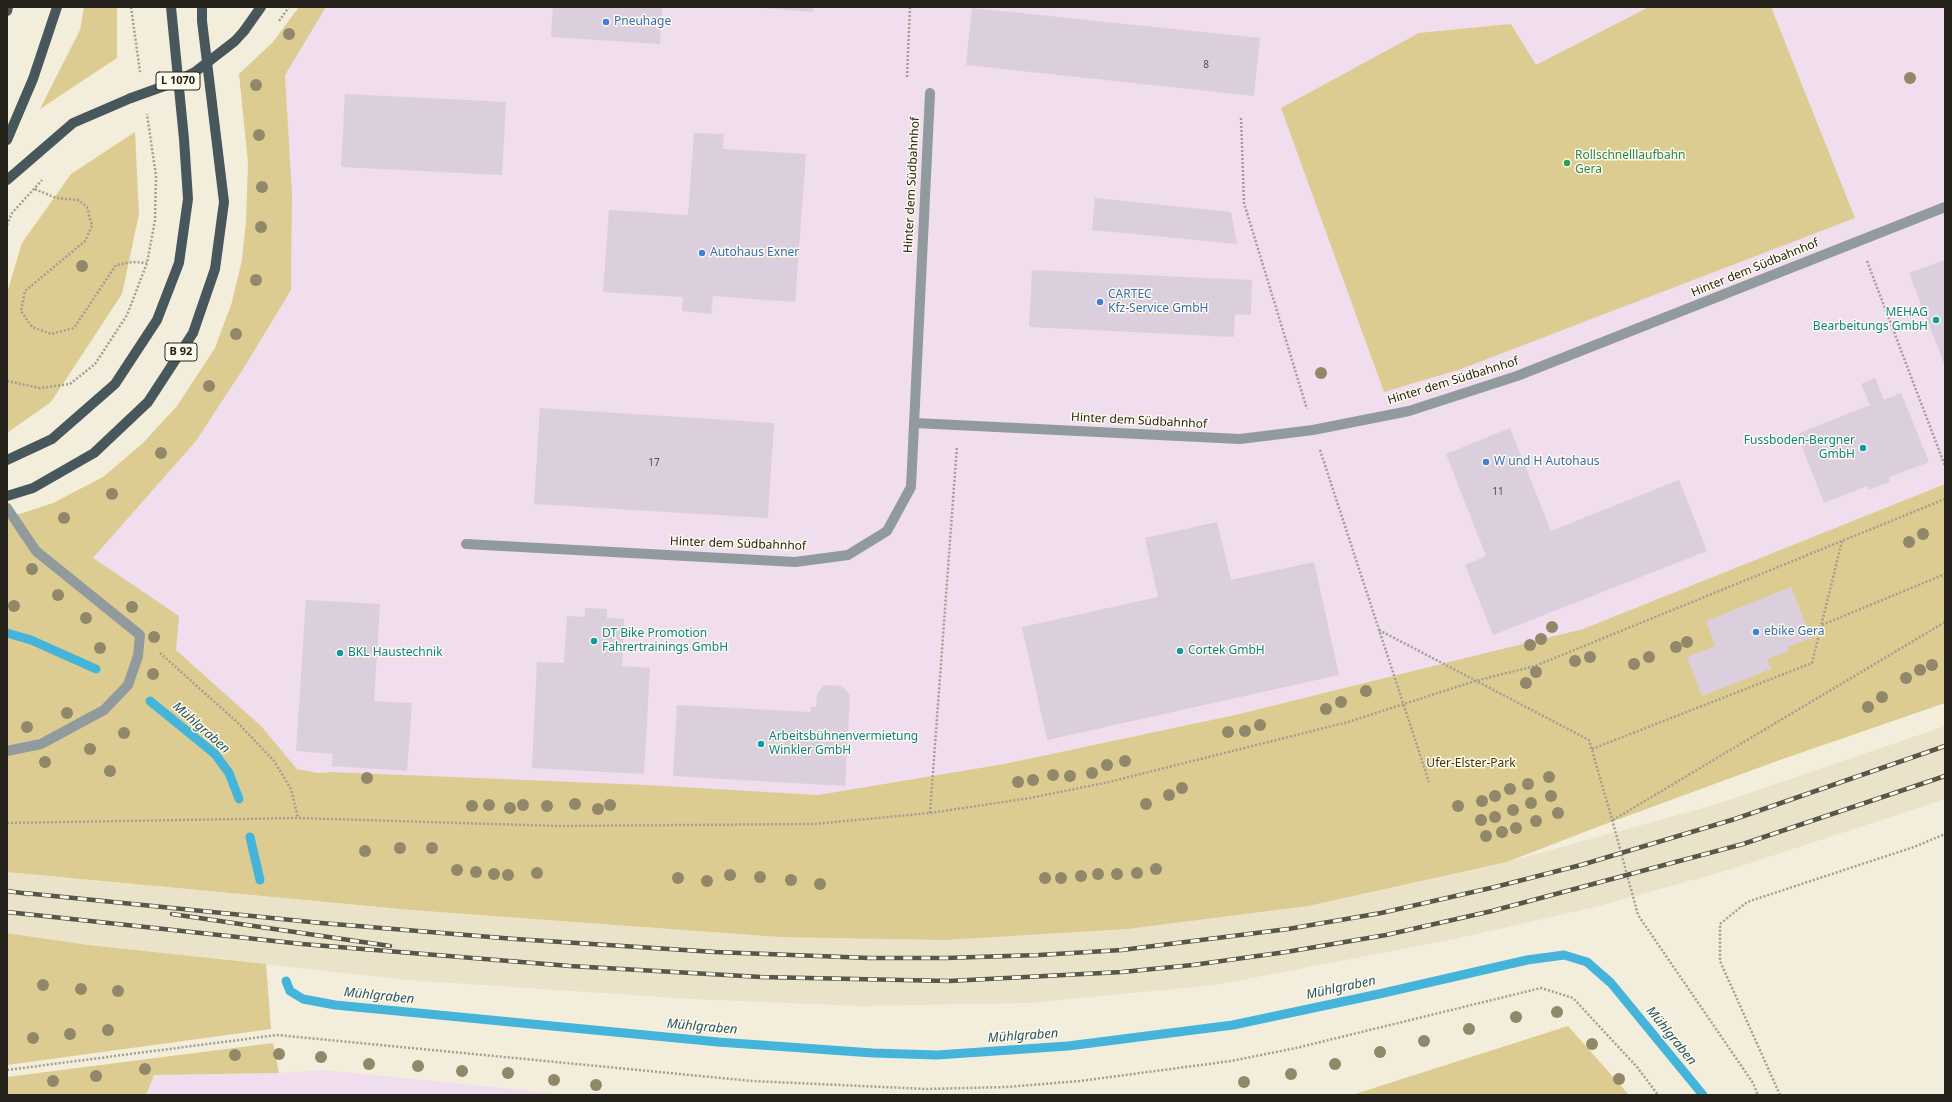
<!DOCTYPE html>
<meta charset="utf-8">
<style>
body{margin:0}
#map{position:relative;width:1952px;height:1102px;overflow:hidden;background:#f3eddb;font-family:"Noto Sans",sans-serif}
canvas{display:block}
.frame{position:absolute;inset:0;border:8px solid #24221b;pointer-events:none}
</style>
<div id="map">
<canvas width="1952" height="1102"></canvas>
<div class="frame"></div>
</div>
<script>
const ctx = document.querySelector('canvas').getContext('2d');
ctx.lineJoin = 'round';
function fillPath(path, color) {
  ctx.fillStyle = color;
  ctx.fill(path, 'evenodd');
}
function toPath(rows) {
  const path = new Path2D();
  for (const r of rows) {
    path.moveTo(r[0], r[1]);
    for (let i = 2; i < r.length; i += 2) path.lineTo(r[i], r[i + 1]);
  }
  return path;
}
function stroke(path, color, width, dash) {
  ctx.strokeStyle = color;
  ctx.lineWidth = width;
  ctx.lineCap = dash ? 'butt' : 'round';
  ctx.setLineDash(dash || []);
  ctx.stroke(path);
}
function write(font, color, halo, rows, align = 'center') {
  ctx.font = font + ' "Noto Sans",sans-serif';
  ctx.lineWidth = 3;
  ctx.setLineDash([]);
  ctx.textBaseline = 'middle';
  ctx.strokeStyle = halo;
  ctx.fillStyle = color;
  for (const [text, x, y, turn = 0] of rows) {
    ctx.save();
    ctx.translate(x, y);
    ctx.rotate((+turn || 0) * Math.PI / 180);
    ctx.textAlign = isNaN(turn) ? turn : align;
    if (halo) ctx.strokeText(text, 0, 0);
    ctx.fillText(text, 0, 0);
    ctx.restore();
  }
}
const commercial = toPath([
 [326,7,1945,7,1945,484,1583,629,1235,715,1004,764,818,795,332,772,318,773,297,769,261,726,176,650,93,558,196,441,245,366,291,290,292,194,285,75],
 [323,1070,571,1095,146,1095,154,1075,279,1073]
]);
const built = toPath([
 [1945,726,1945,798,1939,801,1732,869,1595,907,1459,938,1216,985,1028,1003,861,1006,692,999,408,980,88,945,7,933,7,872,411,910,779,937,1308,906,1507,862,1714,805]
]);
const green = toPath([
 [84,7,117,7,117,58,40,109,80,30],
 [299,7,326,7,285,75,292,194,291,290,245,366,196,441,93,558,179,616,176,650,261,726,297,769,318,773,332,772,646,785,818,795,1004,764,1235,715,1583,629,1945,484,1945,703,1777,761,1600,826,1507,862,1308,906,1127,929,945,940,779,937,411,910,7,872,7,518,53,503,103,477,143,443,177,406,215,348,232,302,242,260,246,221,248,163,239,74,273,42],
 [1649,7,1771,7,1855,218,1461,369,1384,392,1281,108,1419,33,1511,24,1536,65],
 [135,132,139,214,122,294,51,402,7,433,7,293,22,243,71,174],
 [7,933,88,945,266,964,271,1029,7,1065],
 [1568,1026,1629,1095,1352,1095],
 [273,1043,279,1073,154,1075,146,1095,7,1095,7,1077]
]);
const stream = toPath([
 [7,633,31,640,96,669],
 [150,701,215,754,229,773,239,799],
 [250,837,260,880],
 [286,981,290,991,303,999,335,1005,718,1042,873,1053,937,1055,1068,1046,1233,1025,1379,994,1527,960,1564,955,1587,962,1611,983,1703,1095]
]);
const building = toPath([
 [553,7,662,7,660,44,551,37],
 [752,7,813,7,813,12],
 [972,8,1260,38,1254,96,966,65],
 [345,94,506,102,502,175,341,167],
 [694,133,724,134,723,149,806,154,795,302,713,296,711,314,682,311,683,297,603,292,609,210,688,215],
 [1095,198,1231,212,1237,244,1092,230],
 [1945,260,1945,366,1909,273],
 [1032,270,1252,280,1251,315,1235,314,1234,337,1029,327],
 [1875,378,1884,400,1901,393,1929,462,1889,477,1890,482,1868,490,1867,486,1824,503,1797,434,1870,405,1861,384],
 [540,408,774,423,768,518,534,504],
 [1510,428,1551,531,1679,480,1707,551,1493,635,1465,565,1486,556,1446,454],
 [1217,522,1231,580,1314,562,1339,675,1047,740,1022,627,1158,597,1145,538],
 [1791,587,1811,638,1787,647,1789,651,1767,659,1771,669,1702,696,1687,657,1715,646,1706,621],
 [306,600,380,604,374,701,412,703,407,771,332,766,333,754,296,751],
 [585,608,607,609,607,618,624,619,622,666,650,668,644,774,532,768,537,662,564,663,567,616,585,617],
 [824,685,842,686,850,695,845,786,673,776,677,705,810,712,811,707,816,707,817,694]
]);
const path = toPath([
 [131,7,140,72],
 [279,21,289,7],
 [907,77,910,7],
 [1241,118,1244,203,1307,409],
 [35,189,56,198,78,200,87,207,92,226,85,241,25,291,21,311,32,327,51,334,74,328,116,265,132,262,147,263],
 [7,225,12,213,42,180],
 [1867,261,1945,466],
 [7,381,40,388,70,384,95,364,127,315,147,263,155,220,156,176,147,114],
 [1320,450,1429,782],
 [1822,625,1945,574],
 [1379,630,1589,740,1610,812,1638,915,1753,1083,1758,1095],
 [160,653,237,722,274,761,291,789,298,818],
 [1592,749,1812,663,1842,541],
 [930,813,957,446],
 [1613,820,1945,622],
 [7,823,298,818,558,826,814,824,930,813,1030,798,1109,782,1348,722,1475,681,1535,666,1945,499],
 [7,1070,277,1035,752,1081,927,1089,1006,1087,1080,1081,1231,1061,1296,1048,1541,988,1573,998,1637,1067,1658,1095],
 [1780,1095,1720,961,1720,924,1747,902,1914,847,1945,834]
]);
const minor = toPath([
 [915,423,1240,439,1313,430,1409,411,1517,376,1945,207],
 [7,508,36,551,140,635,138,656,128,685,104,710,41,744,7,751],
 [466,544,795,562,848,555,887,531,911,487,930,93]
]);
const major = toPath([
 [7,11,8,7],
 [244,31,261,7],
 [7,140,33,79,57,7],
 [7,180,73,123,131,98],
 [7,460,52,439,115,384,157,320,179,263,188,199,184,139,171,7],
 [7,496,33,488,94,453,148,402,193,333,215,269,224,202,202,21,202,7]
]);
const rail = toPath([
 [7,891,29,894],
 [24,893,321,923,515,939,715,952,869,958,946,958,1039,955,1122,950,1288,929,1381,913,1495,887,1581,865,1735,819,1945,746],
 [7,912,302,944,570,966,761,977,949,981,1122,972,1193,965,1286,952,1386,935,1492,911,1743,844,1945,776],
 [172,914,390,946]
]);
const majorBridge = toPath([
 [131,98,170,84,195,72,235,41,244,31]
]);
const trees = [
 [289,34],
 [1910,78],
 [256,85],
 [259,135],
 [262,187],
 [261,227],
 [82,266],
 [256,280],
 [236,334],
 [1321,373],
 [209,386],
 [161,453],
 [112,494],
 [64,518],
 [1923,534],
 [1909,542],
 [32,569],
 [58,595],
 [14,606],
 [132,607],
 [86,618],
 [1552,627],
 [154,637],
 [1541,639],
 [1687,642],
 [1530,645],
 [1676,647],
 [100,648],
 [1590,657],
 [1649,657],
 [1575,661],
 [1634,664],
 [1932,665],
 [1920,670],
 [1536,672],
 [153,674],
 [1906,678],
 [1526,683],
 [1366,691],
 [1882,697],
 [1341,702],
 [1868,707],
 [1326,709],
 [67,713],
 [1260,725],
 [27,727],
 [1245,731],
 [1228,732],
 [124,733],
 [90,749],
 [1125,761],
 [45,762],
 [1107,765],
 [110,771],
 [1092,773],
 [1053,775],
 [1070,776],
 [1549,777],
 [367,778],
 [1033,780],
 [1018,782],
 [1528,784],
 [1182,788],
 [1510,789],
 [1169,795],
 [1495,796],
 [1551,796],
 [1482,801],
 [1531,803],
 [575,804],
 [1146,804],
 [489,805],
 [523,805],
 [610,805],
 [472,806],
 [547,806],
 [1458,806],
 [510,808],
 [598,809],
 [1513,810],
 [1558,813],
 [1495,817],
 [1481,820],
 [1536,821],
 [1516,828],
 [1502,832],
 [1486,836],
 [400,848],
 [432,848],
 [365,851],
 [1156,869],
 [457,870],
 [476,872],
 [537,873],
 [1137,873],
 [494,874],
 [1098,874],
 [1117,874],
 [508,875],
 [730,875],
 [1081,876],
 [760,877],
 [678,878],
 [1045,878],
 [1061,878],
 [791,880],
 [707,881],
 [820,884],
 [43,985],
 [81,989],
 [118,991],
 [1557,1012],
 [1516,1017],
 [1469,1029],
 [108,1030],
 [70,1034],
 [33,1038],
 [1424,1041],
 [1592,1044],
 [1380,1052],
 [279,1054],
 [235,1055],
 [321,1057],
 [369,1064],
 [1335,1064],
 [418,1066],
 [145,1069],
 [462,1071],
 [508,1073],
 [1291,1074],
 [96,1076],
 [1619,1079],
 [554,1080],
 [53,1081],
 [1244,1082],
 [596,1085]
];
const markers = [
 [606,22,4,"#3f7fe0"],
 [1567,163,4,"#2e9e5b"],
 [702,253,4,"#3f7fe0"],
 [1100,302,4,"#3f7fe0"],
 [1936,320,4,"#0f9aa8"],
 [1863,448,4,"#0f9aa8"],
 [1486,462,4,"#3f7fe0"],
 [1756,632,4,"#3f7fe0"],
 [594,641,4,"#0f9aa8"],
 [1180,651,4,"#0f9aa8"],
 [340,653,4,"#0f9aa8"],
 [761,744,4,"#0f9aa8"]
];
const numberNames = [
 ["8",1206,65],
 ["17",654,463],
 ["11",1498,492]
];
const shields = [
 [178,81,44],
 [181,352,32]
];
const shieldNames = [
 ["L 1070",178,81],
 ["B 92",181,352]
];
const shopNames = [
 ["Pneuhage",614,22],
 ["Autohaus Exner",710,253],
 ["CARTEC",1108,295],
 ["Kfz-Service GmbH",1108,309],
 ["W und H Autohaus",1494,462],
 ["ebike Gera",1764,632]
];
const leisureNames = [
 ["Rollschnelllaufbahn",1575,156],
 ["Gera",1575,170]
];
const streetNames = [
 ["Hinter dem Südbahnhof",912,185,-87],
 ["Hinter dem Südbahnhof",1755,268,-22],
 ["Hinter dem Südbahnhof",1453,381,-17],
 ["Hinter dem Südbahnhof",1139,421,3],
 ["Hinter dem Südbahnhof",738,544,2]
];
const cultureNames = [
 ["MEHAG",1928,313,"right"],
 ["Bearbeitungs GmbH",1928,327,"right"],
 ["Fussboden-Bergner",1855,441,"right"],
 ["GmbH",1855,455,"right"],
 ["DT Bike Promotion",602,634],
 ["Fahrertrainings GmbH",602,648],
 ["Cortek GmbH",1188,651],
 ["BKL Haustechnik",348,653],
 ["Arbeitsbühnenvermietung",769,737],
 ["Winkler GmbH",769,751]
];
const parkNames = [
 ["Ufer-Elster-Park",1471,764]
];
const waterNames = [
 ["Mühlgraben",201,728,41],
 ["Mühlgraben",1341,988,-12],
 ["Mühlgraben",379,996,6],
 ["Mühlgraben",702,1027,5],
 ["Mühlgraben",1023,1036,-4],
 ["Mühlgraben",1671,1036,51]
];
fillPath(commercial, '#f0dded');
fillPath(built, '#eae3ca');
fillPath(green, '#dccc92');
stroke(stream, '#45b4db', 9);
fillPath(building, '#dbcedd');
stroke(path, '#a39e91', 2.5, [2, 2]);
stroke(minor, '#919a9c', 10);
stroke(major, '#47575b', 10);
stroke(rail, '#58554b', 4.5);
stroke(rail, '#fffbec', 3, [9]);
stroke(majorBridge, '#47575b', 10);
ctx.fillStyle = '#91886a';
for (const [x, y] of trees) {
  ctx.beginPath();
  ctx.arc(x, y, 6, 0, 2 * Math.PI);
  ctx.fill();
}
for (const [x, y, r, color] of markers) {
  const dot = new Path2D();
  dot.arc(x, y, r, 0, 2 * Math.PI);
  ctx.fillStyle = color;
  ctx.fill(dot);
  stroke(dot, '#fffbec', 1.5);
}
write('10px', '#524d4c', null, numberNames);
for (const [x, y, w] of shields) {
  const box = new Path2D();
  box.roundRect(x - w / 2, y - 9, w, 18, 3);
  ctx.fillStyle = '#fffbec';
  ctx.fill(box);
  stroke(box, '#24221b', 1);
}
write('bold 11px', '#24221b', null, shieldNames);
write('12px', '#366cbe', '#fffbec', shopNames, 'left');
write('12px', '#27864d', '#fffbec', leisureNames, 'left');
write('12px', '#24221b', '#fffbec', streetNames);
write('12px', '#0d838f', '#fffbec', cultureNames, 'left');
write('12px', '#40350d', '#fffbec', parkNames);
write('italic 13px', '#275566', '#fffbec', waterNames);
</script>
